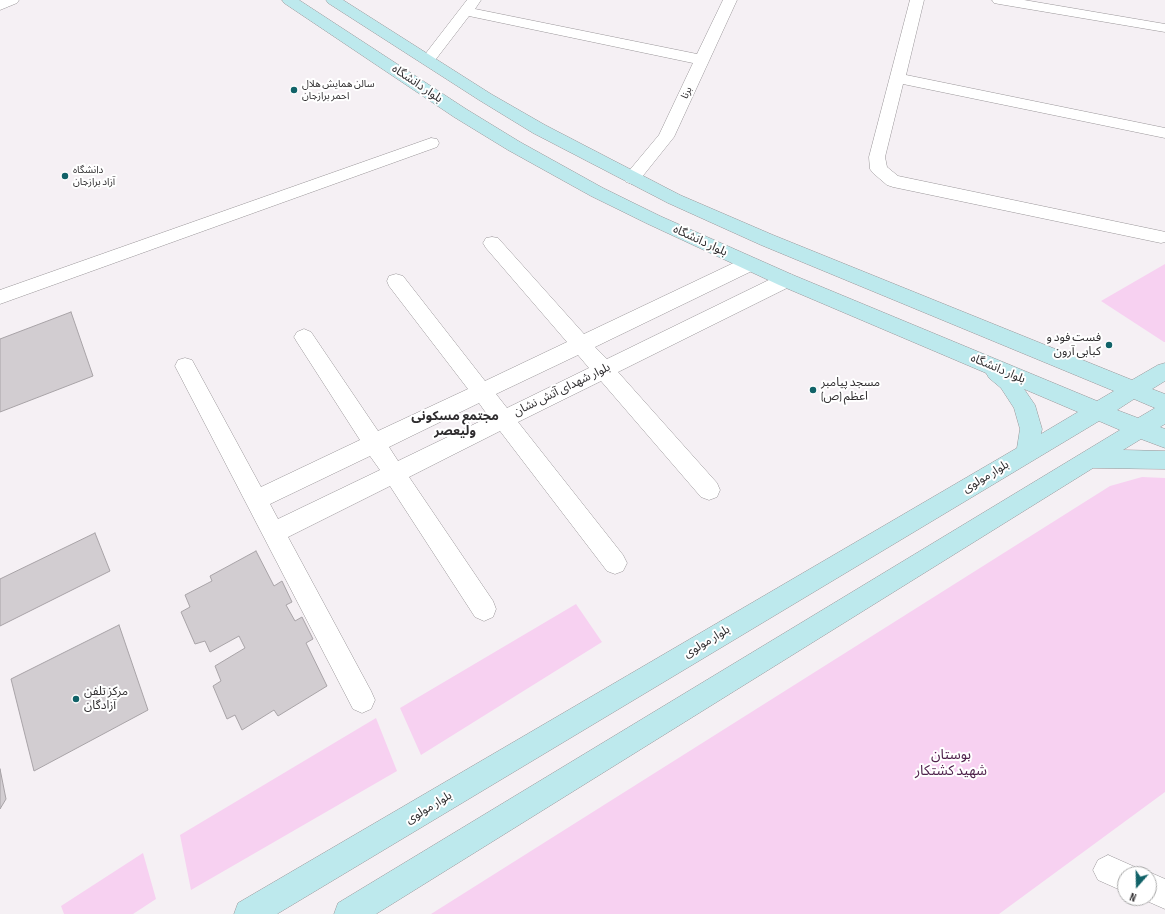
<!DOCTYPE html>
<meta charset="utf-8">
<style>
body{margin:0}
#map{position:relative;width:1165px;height:914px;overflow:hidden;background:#f5f0f4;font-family:"Sofia Sans Condensed",sans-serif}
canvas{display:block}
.north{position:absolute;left:1117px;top:866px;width:40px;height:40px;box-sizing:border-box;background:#fff;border:1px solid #ababab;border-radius:50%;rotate:200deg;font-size:11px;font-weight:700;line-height:16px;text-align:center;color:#2e2c2e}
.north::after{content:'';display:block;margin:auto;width:14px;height:18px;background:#116268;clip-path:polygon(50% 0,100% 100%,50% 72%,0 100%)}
</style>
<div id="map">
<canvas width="1165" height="914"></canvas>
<div class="north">N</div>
</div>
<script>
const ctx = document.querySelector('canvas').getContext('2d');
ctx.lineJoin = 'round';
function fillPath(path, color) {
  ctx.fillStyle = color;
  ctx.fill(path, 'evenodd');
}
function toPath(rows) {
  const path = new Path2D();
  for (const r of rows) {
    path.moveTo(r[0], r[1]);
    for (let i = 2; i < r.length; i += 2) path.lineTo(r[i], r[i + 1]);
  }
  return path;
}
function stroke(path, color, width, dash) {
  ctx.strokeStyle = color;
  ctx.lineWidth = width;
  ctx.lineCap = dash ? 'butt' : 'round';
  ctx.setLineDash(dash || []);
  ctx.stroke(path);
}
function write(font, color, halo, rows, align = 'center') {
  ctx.font = font + ' "Sofia Sans Condensed","Noto Sans Arabic",sans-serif';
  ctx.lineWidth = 4;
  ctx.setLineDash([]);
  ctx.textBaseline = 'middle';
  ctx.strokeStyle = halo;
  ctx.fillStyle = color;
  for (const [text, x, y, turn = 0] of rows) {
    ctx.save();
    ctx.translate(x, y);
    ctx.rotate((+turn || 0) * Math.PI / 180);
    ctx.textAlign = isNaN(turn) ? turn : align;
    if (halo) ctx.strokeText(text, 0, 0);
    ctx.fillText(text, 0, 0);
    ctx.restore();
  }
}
const green = toPath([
 [1165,264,1165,342,1164,342,1101,301],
 [1142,477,1165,478,1165,792,999,914,431,914,1110,486],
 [576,604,602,642,421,755,400,708],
 [376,718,397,771,191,890,180,835],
 [143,853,156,899,133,914,64,914,61,906]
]);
const building = toPath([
 [71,312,93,376,0,412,0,339,71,312],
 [95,533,110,571,0,626,0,579,95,533],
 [256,551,274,586,282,581,292,602,286,605,295,621,302,617,313,639,306,643,327,686,278,716,274,710,242,730,235,715,227,719,213,686,221,681,215,666,245,648,239,636,210,652,205,641,195,644,181,612,190,607,185,595,212,581,210,576,256,551],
 [119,625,148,710,34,771,11,679,119,625],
 [0,769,6,799,0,809,0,769]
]);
const minor = toPath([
 [467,0,481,0,475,9,697,54,723,0,737,0,674,137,638,182,632,184,626,182,623,178,659,135,693,63,469,16,433,63,428,65,423,63,420,60,423,57,467,0],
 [910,0,924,0,906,75,1165,128,1165,138,903,84,885,157,887,167,898,176,1161,231,1165,232,1165,242,1161,243,893,187,887,185,873,173,870,169,869,157,910,0],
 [992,0,1024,0,1165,24,1165,32,999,4,994,3,992,0],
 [431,138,437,139,439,143,437,147,0,304,0,290,431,138],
 [492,237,498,238,584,334,742,259,749,257,756,259,758,264,756,269,595,347,607,359,779,275,786,273,793,275,795,280,793,285,618,372,717,483,720,490,717,497,709,500,701,497,601,381,518,422,623,555,627,563,623,571,615,574,607,571,500,431,409,477,493,601,496,609,493,617,484,621,475,617,390,486,288,537,371,691,375,700,371,709,362,713,353,709,175,366,178,360,185,358,192,360,261,487,360,440,297,342,294,337,297,332,304,329,311,332,378,431,468,389,389,286,387,281,389,276,396,274,403,276,485,381,567,342,486,248,483,243,486,238,492,237],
 [578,355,589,368,507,408,496,394,578,355],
 [479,403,489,417,398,461,389,447,479,403],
 [370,456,380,470,278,519,270,504,370,456],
 [1108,855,1135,867,1138,874,1125,874,1125,892,1098,880,1093,870,1098,860,1108,855],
 [1149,872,1165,879,1165,909,1140,898,1149,898,1149,874,1145,874,1149,872]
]);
const tertiary = toPath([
 [0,0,19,0,17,3,0,10,0,0]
]);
const secondary = toPath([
 [282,0,299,0,466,109,520,142,603,188,660,216,793,275,1097,401,1114,391,761,245,668,203,533,133,479,100,328,3,326,0,343,0,491,94,545,125,680,195,773,235,1132,380,1158,365,1165,363,1165,381,1152,389,1165,394,1165,424,1160,427,1165,429,1165,448,1141,439,1123,450,1165,451,1165,469,1093,468,376,914,334,914,338,903,1120,430,1099,421,277,914,234,914,238,903,1017,448,1020,429,1014,408,1001,388,989,378,986,373,779,285,648,224,591,196,508,150,454,117,284,3,282,0],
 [1024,389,1078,412,1041,434,1042,429,1035,405,1024,389],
 [1134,399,1155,408,1138,418,1117,410,1134,399]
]);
const markers = [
 [294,90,4,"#116268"],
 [65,176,4,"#116268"],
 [1109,345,4,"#116268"],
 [813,390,4,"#116268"],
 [76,699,4,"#116268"]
];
const farPoinames = [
 ["سالن همایش هلال",302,84],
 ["احمر برازجان",302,96],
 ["دانشگاه",73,170],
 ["آزاد برازجان",73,182]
];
const farStreetnames = [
 ["برنا",687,93,-65]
];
const streetNames = [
 ["بلوار دانشگاه",417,84,34],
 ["بلوار دانشگاه",700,241,25],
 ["بلوار دانشگاه",998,369,23],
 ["بلوار شهدای آتش نشان",562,390,-26],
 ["بلوار مولوی",986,477,-31],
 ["بلوار مولوی",707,642,-31],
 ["بلوار مولوی",429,808,-31]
];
const poiNames = [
 ["فست فود و",1101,338,"right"],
 ["کبابی آرون",1101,352,"right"],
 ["مسجد پیامبر",821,383],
 ["اعظم (ص)",821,397],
 ["مرکز تلفن",84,692],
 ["آزادگان",84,706]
];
const neighbourhoodNames = [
 ["مجتمع مسکونی",455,417],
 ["ولیعصر",455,432]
];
const nearParknames = [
 ["بوستان",951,755],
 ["شهید کشتکار",951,771]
];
fillPath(green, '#f7d1f1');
fillPath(building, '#d2cdd1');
stroke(building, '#a8a3a7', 1);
stroke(minor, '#9a9699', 1);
stroke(tertiary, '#9a9699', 1);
stroke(secondary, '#9a9699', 1);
fillPath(minor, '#fff');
fillPath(tertiary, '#fff');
fillPath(secondary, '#bde9ed');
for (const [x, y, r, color] of markers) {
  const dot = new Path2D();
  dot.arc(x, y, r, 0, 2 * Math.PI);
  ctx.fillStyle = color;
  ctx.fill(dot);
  stroke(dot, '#fff', 1.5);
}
write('10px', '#2e2c2e', '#fff', farPoinames, 'left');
write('10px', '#2e2c2e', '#fff', farStreetnames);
write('12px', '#2e2c2e', '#fff', streetNames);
write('12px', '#2e2c2e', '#fff', poiNames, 'left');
write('bold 13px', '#2e2c2e', '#fff', neighbourhoodNames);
write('14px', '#4f224b', '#fff', nearParknames);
</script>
